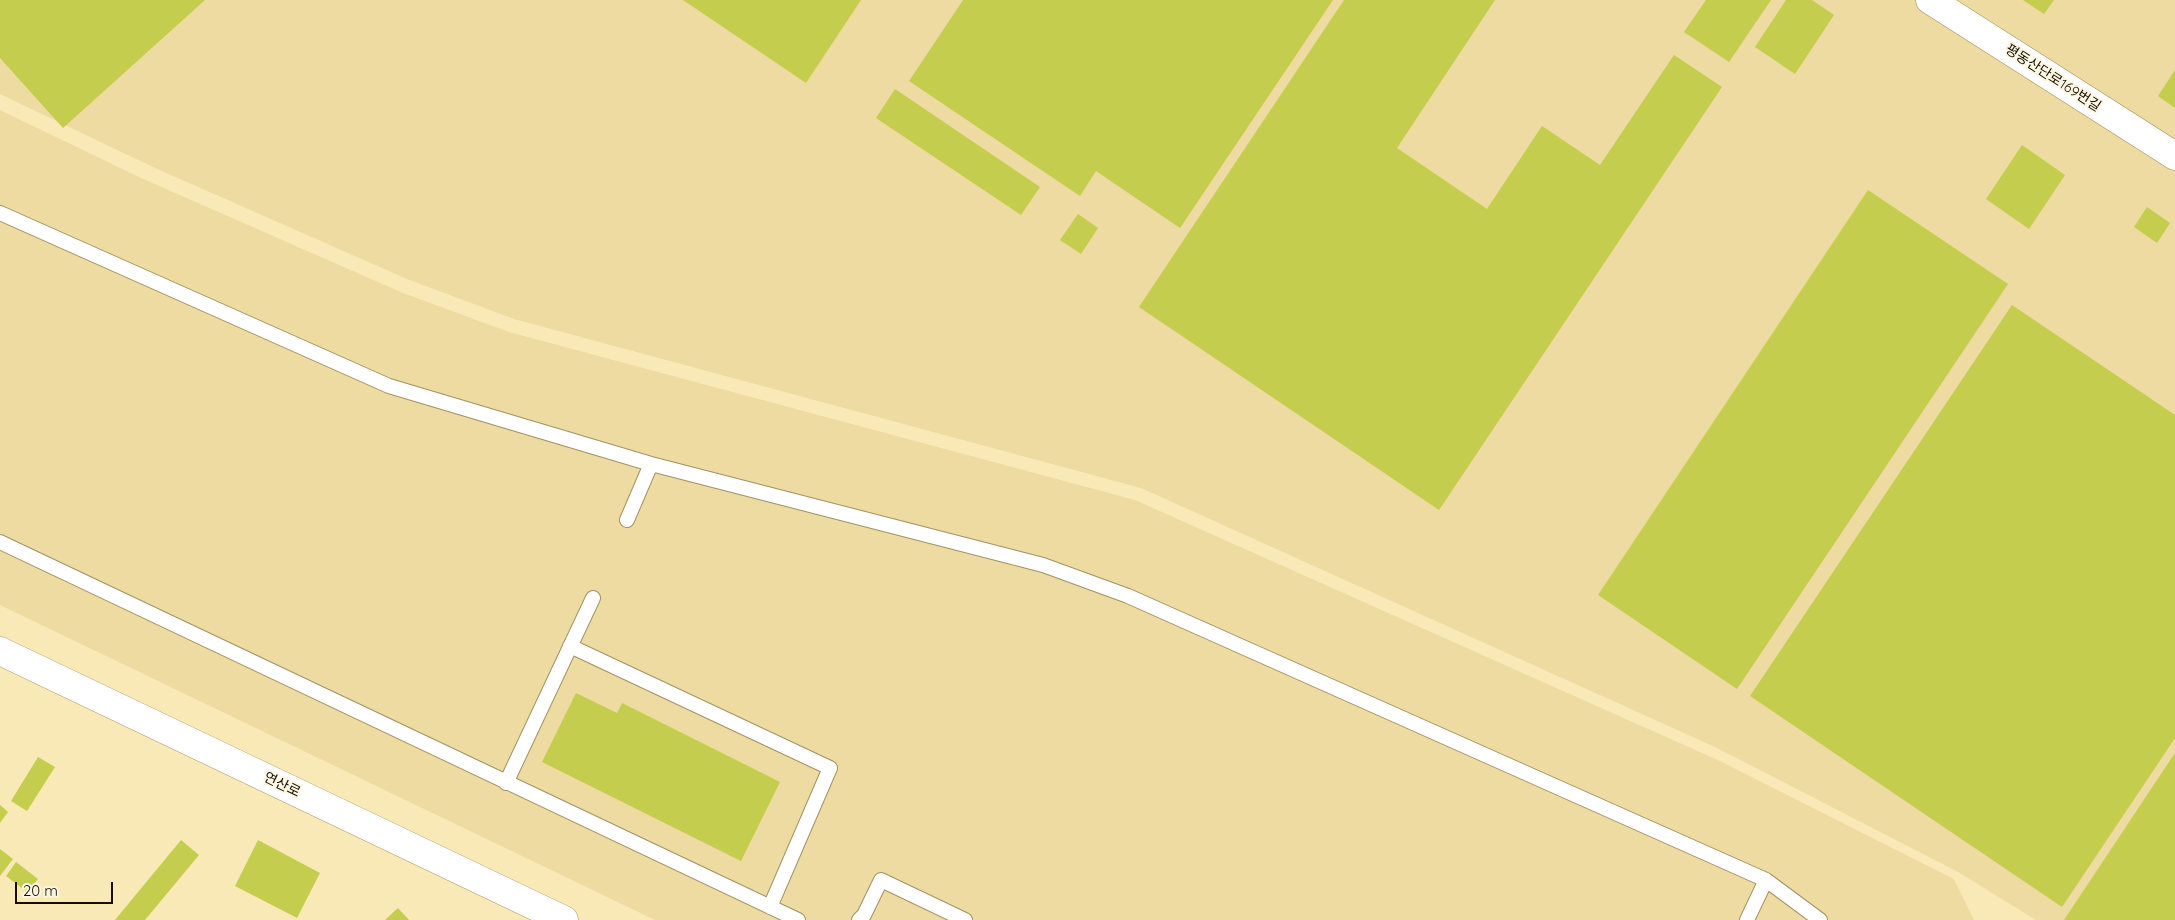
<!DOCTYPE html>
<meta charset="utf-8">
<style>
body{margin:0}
#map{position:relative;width:2175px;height:920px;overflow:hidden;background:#f8e9b6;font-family:Quicksand,sans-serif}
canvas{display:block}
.scale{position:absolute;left:15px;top:882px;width:98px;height:22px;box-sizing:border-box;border:2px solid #130e00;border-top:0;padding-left:6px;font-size:15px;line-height:18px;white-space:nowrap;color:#130e00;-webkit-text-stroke:4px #fcf6e2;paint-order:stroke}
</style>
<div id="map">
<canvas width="2175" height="920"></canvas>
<div class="scale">20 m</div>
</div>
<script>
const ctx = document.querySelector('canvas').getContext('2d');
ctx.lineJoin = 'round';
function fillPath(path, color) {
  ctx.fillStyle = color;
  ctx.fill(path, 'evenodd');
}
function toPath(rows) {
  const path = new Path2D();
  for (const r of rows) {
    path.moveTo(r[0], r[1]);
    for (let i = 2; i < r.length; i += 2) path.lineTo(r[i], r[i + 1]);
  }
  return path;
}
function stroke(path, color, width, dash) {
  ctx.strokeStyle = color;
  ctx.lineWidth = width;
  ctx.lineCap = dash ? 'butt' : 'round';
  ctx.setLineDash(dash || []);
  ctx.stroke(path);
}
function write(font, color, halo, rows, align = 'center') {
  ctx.font = font + ' Quicksand,"Noto Sans KR",sans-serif';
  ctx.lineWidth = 4;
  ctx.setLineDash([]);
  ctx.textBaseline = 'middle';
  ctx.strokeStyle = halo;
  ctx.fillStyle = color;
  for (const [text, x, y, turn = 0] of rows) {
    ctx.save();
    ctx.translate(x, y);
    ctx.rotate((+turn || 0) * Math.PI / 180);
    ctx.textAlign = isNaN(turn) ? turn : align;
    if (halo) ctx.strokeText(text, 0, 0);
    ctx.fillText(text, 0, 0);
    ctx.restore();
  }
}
const built = toPath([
 [0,0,2175,0,2175,920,2036,920,1958,872,1715,747,1141,488,514,319,407,279,155,168,0,94],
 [0,110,141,178,403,293,509,332,1135,500,1720,761,1954,879,1974,920,655,920,0,605]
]);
const building = toPath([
 [0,0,205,0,63,128,0,58],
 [683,0,861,0,806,83],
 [963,0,1333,0,1180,228,1096,171,1080,196,909,81],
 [1344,0,1495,0,1397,148,1487,209,1542,126,1600,165,1674,55,1722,87,1439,510,1139,307],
 [1706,0,1771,0,1729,62,1684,32],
 [1786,0,1812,0,1834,15,1795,74,1755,47],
 [2023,0,2054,0,2044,14],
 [2175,70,2175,108,2158,96],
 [895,89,1040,187,1021,215,876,118],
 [2022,145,2065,175,2029,229,1986,199],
 [1868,190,2008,284,1737,689,1598,595],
 [2147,207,2170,223,2157,243,2134,227],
 [1078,214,1098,228,1081,254,1060,240],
 [2012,305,2175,415,2175,738,2062,907,1750,696],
 [576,693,617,713,622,703,780,782,741,861,542,762],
 [2175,753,2175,920,2064,920],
 [38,757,55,767,27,811,11,801],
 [0,805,8,812,0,823],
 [181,840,199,855,145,920,115,920],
 [258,840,320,873,297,918,235,886],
 [0,849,13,859,0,876],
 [16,862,38,879,27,892,6,876],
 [398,908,409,920,385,920]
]);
const lane = toPath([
 [0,213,389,386,651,464,1043,565,1128,596,1766,880,1820,920],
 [627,520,651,464],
 [0,542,798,920],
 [570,646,830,768,770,907],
 [506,783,593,598],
 [859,920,864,915,881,880,965,920],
 [1747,920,1766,880]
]);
const street = toPath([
 [1930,0,2175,156]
]);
const secondary = toPath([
 [0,651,564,920]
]);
const streetNames = [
 ["평동산단로169번길",2053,78,33],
 ["연산로",282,785,26]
];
fillPath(built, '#eddba1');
fillPath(building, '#c4cd4d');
stroke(lane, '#a19363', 16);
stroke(street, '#a19363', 29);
stroke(secondary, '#a19363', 29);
stroke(lane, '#fff', 14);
stroke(street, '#fff', 28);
stroke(secondary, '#fff', 28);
write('14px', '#130e00', '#fcf6e2', streetNames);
</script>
